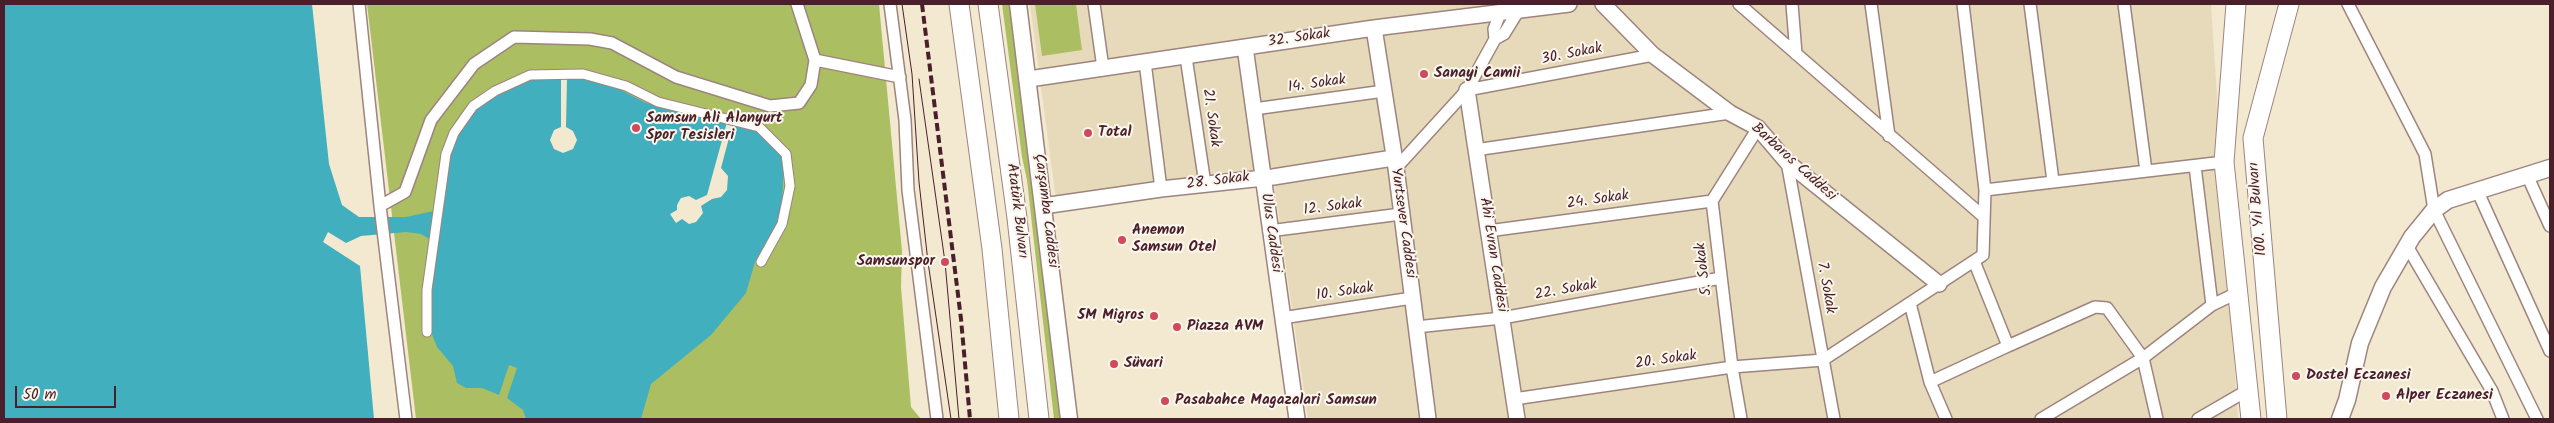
<!DOCTYPE html>
<meta charset="utf-8">
<style>
body{margin:0}
#map{position:relative;width:2554px;height:423px;overflow:hidden;background:#f3e9d0;font-family:Kalam,sans-serif}
canvas{display:block}
.frame{position:absolute;inset:0;border:5px solid #4a1f2b;pointer-events:none}
.scale{position:absolute;left:15px;top:386px;width:101px;height:22px;box-sizing:border-box;border:2px solid #4a1f2b;border-top:0;padding-left:6px;font-size:15px;line-height:18px;white-space:nowrap;color:#4a1f2b;-webkit-text-stroke:4px #fbf7ec;paint-order:stroke}
</style>
<div id="map">
<canvas width="2554" height="423"></canvas>
<div class="frame"></div>
<div class="scale">50 m</div>
</div>
<script>
const ctx = document.querySelector('canvas').getContext('2d');
ctx.lineJoin = 'round';
function fillPath(path, color) {
  ctx.fillStyle = color;
  ctx.fill(path, 'evenodd');
}
function toPath(rows) {
  const path = new Path2D();
  for (const r of rows) {
    path.moveTo(r[0], r[1]);
    for (let i = 2; i < r.length; i += 2) path.lineTo(r[i], r[i + 1]);
  }
  return path;
}
function stroke(path, color, width, dash) {
  ctx.strokeStyle = color;
  ctx.lineWidth = width;
  ctx.lineCap = dash ? 'butt' : 'round';
  ctx.setLineDash(dash || []);
  ctx.stroke(path);
}
function write(font, color, halo, rows, align = 'center') {
  ctx.font = font + ' Kalam,sans-serif';
  ctx.lineWidth = 4;
  ctx.setLineDash([]);
  ctx.textBaseline = 'middle';
  ctx.strokeStyle = halo;
  ctx.fillStyle = color;
  for (const [text, x, y, turn = 0] of rows) {
    ctx.save();
    ctx.translate(x, y);
    ctx.rotate((+turn || 0) * Math.PI / 180);
    ctx.textAlign = isNaN(turn) ? turn : align;
    if (halo) ctx.strokeText(text, 0, 0);
    ctx.fillText(text, 0, 0);
    ctx.restore();
  }
}
const built = toPath([
 [1030,4,2211,4,2238,419,1308,419,1273,177,1057,207]
]);
const green = toPath([
 [367,4,879,4,902,251,901,287,911,407,921,419,416,419],
 [1002,4,1010,4,1062,419,1054,419,1027,180,1022,157],
 [1035,4,1076,4,1082,50,1042,56]
]);
const water = toPath([
 [4,4,312,4,329,164,342,205,359,217,406,217,443,209,451,149,456,137,477,108,500,92,517,84,532,80,567,78,591,79,611,85,646,103,750,127,773,144,784,158,782,206,778,223,755,262,746,293,711,335,651,384,641,419,526,419,523,410,507,398,517,368,509,365,499,395,482,388,466,388,457,383,453,366,437,347,431,332,432,291,438,244,421,234,406,232,361,236,346,243,328,232,323,242,360,266,374,419,4,419]
]);
const pier = toPath([
 [561,78,567,78,566,127,573,131,577,140,573,149,563,153,554,149,550,140,554,130,561,127],
 [727,122,733,123,721,168,728,176,727,190,721,197,712,199,701,206,703,213,696,222,689,224,682,219,676,223,670,214,677,210,677,205,681,198,689,196,696,200,707,195]
]);
const pedestrian = toPath([
 [427,332,427,290,446,154,454,133,473,106,495,91,530,75,583,74,626,86,658,102,759,127,786,154,790,186,782,224,761,262]
]);
const minor = toPath([
 [359,4,380,206,406,419],
 [890,4,905,120,908,190,937,419],
 [1094,4,1103,68],
 [1739,4,1984,217],
 [1792,4,1796,54],
 [1871,4,1889,136],
 [2030,4,2053,181],
 [2124,4,2146,171],
 [2348,4,2425,154,2434,210,2537,419],
 [1495,39,1504,34,1520,8],
 [1186,57,1205,184],
 [815,60,900,77],
 [1145,62,1161,189],
 [1467,90,1653,55],
 [1254,109,1384,91],
 [1475,150,1730,113],
 [1787,162,1834,419],
 [2195,166,2212,305],
 [1396,168,1467,90,1495,39,1494,29,1501,11],
 [2527,175,2550,226],
 [1985,190,2224,162],
 [2477,190,2550,351],
 [380,206,405,192,431,120,474,64,514,37,590,39,612,43,676,77,770,106,799,103,811,85,815,60,797,4],
 [1269,231,1401,214],
 [1488,231,1712,201],
 [2407,246,2492,391,2503,419],
 [1974,261,2008,346,2095,307,2107,308,2143,358,2157,419],
 [1910,303,1930,382,1946,419],
 [1282,318,1412,298],
 [1416,327,1502,318,1721,278],
 [1930,382,2008,346],
 [1514,399,1732,367,1823,360,1983,255,1985,190,1963,4],
 [1741,419,1732,367,1712,201,1758,128],
 [2041,419,2143,358,2212,305,2239,292],
 [2198,419,2248,390]
]);
const tertiary = toPath([
 [1603,4,1653,55,1730,113,1758,128,1787,162,1939,284],
 [1374,28,1396,168,1428,419],
 [1245,47,1297,419],
 [1029,79,1374,28,1569,4],
 [1467,90,1517,419],
 [1043,206,1161,189,1273,177,1393,158]
]);
const secondary = toPath([
 [1018,4,1069,419],
 [2340,419,2347,400,2360,343,2383,287,2412,237,2434,210,2448,200,2550,168]
]);
const primary = toPath([
 [959,4,992,249,1009,419],
 [988,4,1017,218,1039,419],
 [2236,4,2224,162,2251,419],
 [2277,419,2253,138,2289,4]
]);
const tram = toPath([
 [902,4,912,74,919,182,928,262,951,419],
 [919,79,945,262,959,419]
]);
const rail = toPath([
 [922,4,961,319,970,419]
]);
const markers = [
 [1424,74,5,"#d1495b"],
 [636,128,5,"#d1495b"],
 [1088,133,5,"#d1495b"],
 [1122,240,5,"#d1495b"],
 [945,262,5,"#d1495b"],
 [1154,316,5,"#d1495b"],
 [1177,327,5,"#d1495b"],
 [1114,364,5,"#d1495b"],
 [2296,376,5,"#d1495b"],
 [2386,396,5,"#d1495b"],
 [1165,401,5,"#d1495b"]
];
const streetNames = [
 ["32. Sokak",1299,39,-8],
 ["30. Sokak",1572,55,-11],
 ["14. Sokak",1317,85,-8],
 ["21. Sokak",1210,118,82],
 ["Barbaros Caddesi",1793,163,42],
 ["28. Sokak",1218,182,-7],
 ["24. Sokak",1598,201,-8],
 ["12. Sokak",1333,208,-7],
 ["100. Yıl Bulvarı",2259,209,-95],
 ["Atatürk Bulvarı",1016,211,83],
 ["Çarşamba Caddesi",1045,211,83],
 ["Yurtsever Caddesi",1402,223,82],
 ["Ulus Caddesi",1270,233,82],
 ["Ahi Evran Caddesi",1492,255,81],
 ["5. Sokak",1705,269,-97],
 ["7. Sokak",1825,288,80],
 ["22. Sokak",1566,291,-10],
 ["10. Sokak",1345,293,-8],
 ["20. Sokak",1666,361,-8]
];
const poiNames = [
 ["Sanayi Camii",1434,74],
 ["Samsun Ali Alanyurt",646,119],
 ["Spor Tesisleri",646,136],
 ["Total",1098,133],
 ["Anemon",1132,231],
 ["Samsun Otel",1132,248],
 ["Samsunspor",935,262,"right"],
 ["5M Migros",1144,316,"right"],
 ["Piazza AVM",1187,327],
 ["Süvari",1124,364],
 ["Dostel Eczanesi",2306,376],
 ["Alper Eczanesi",2396,396],
 ["Pasabahce Magazalari Samsun",1175,401]
];
fillPath(built, '#e7daba');
fillPath(green, '#acbe62');
fillPath(water, '#41afbd');
fillPath(pier, '#f3e9d0');
stroke(pedestrian, '#9e847e', 11);
stroke(minor, '#9e847e', 14);
stroke(tertiary, '#9e847e', 18);
stroke(secondary, '#9e847e', 19);
stroke(primary, '#9e847e', 21);
stroke(pedestrian, '#fff', 9);
stroke(minor, '#fff', 11);
stroke(tertiary, '#fff', 15);
stroke(secondary, '#fff', 16);
stroke(primary, '#fff', 19);
stroke(tram, '#4a1f2b', 1);
stroke(rail, '#4a1f2b', 4, [8, 4]);
for (const [x, y, r, color] of markers) {
  const dot = new Path2D();
  dot.arc(x, y, r, 0, 2 * Math.PI);
  ctx.fillStyle = color;
  ctx.fill(dot);
  stroke(dot, '#fbf7ec', 2);
}
write('15px', '#4a1f2b', '#fbf7ec', streetNames);
write('bold 15px', '#4a1f2b', '#fbf7ec', poiNames, 'left');
</script>
